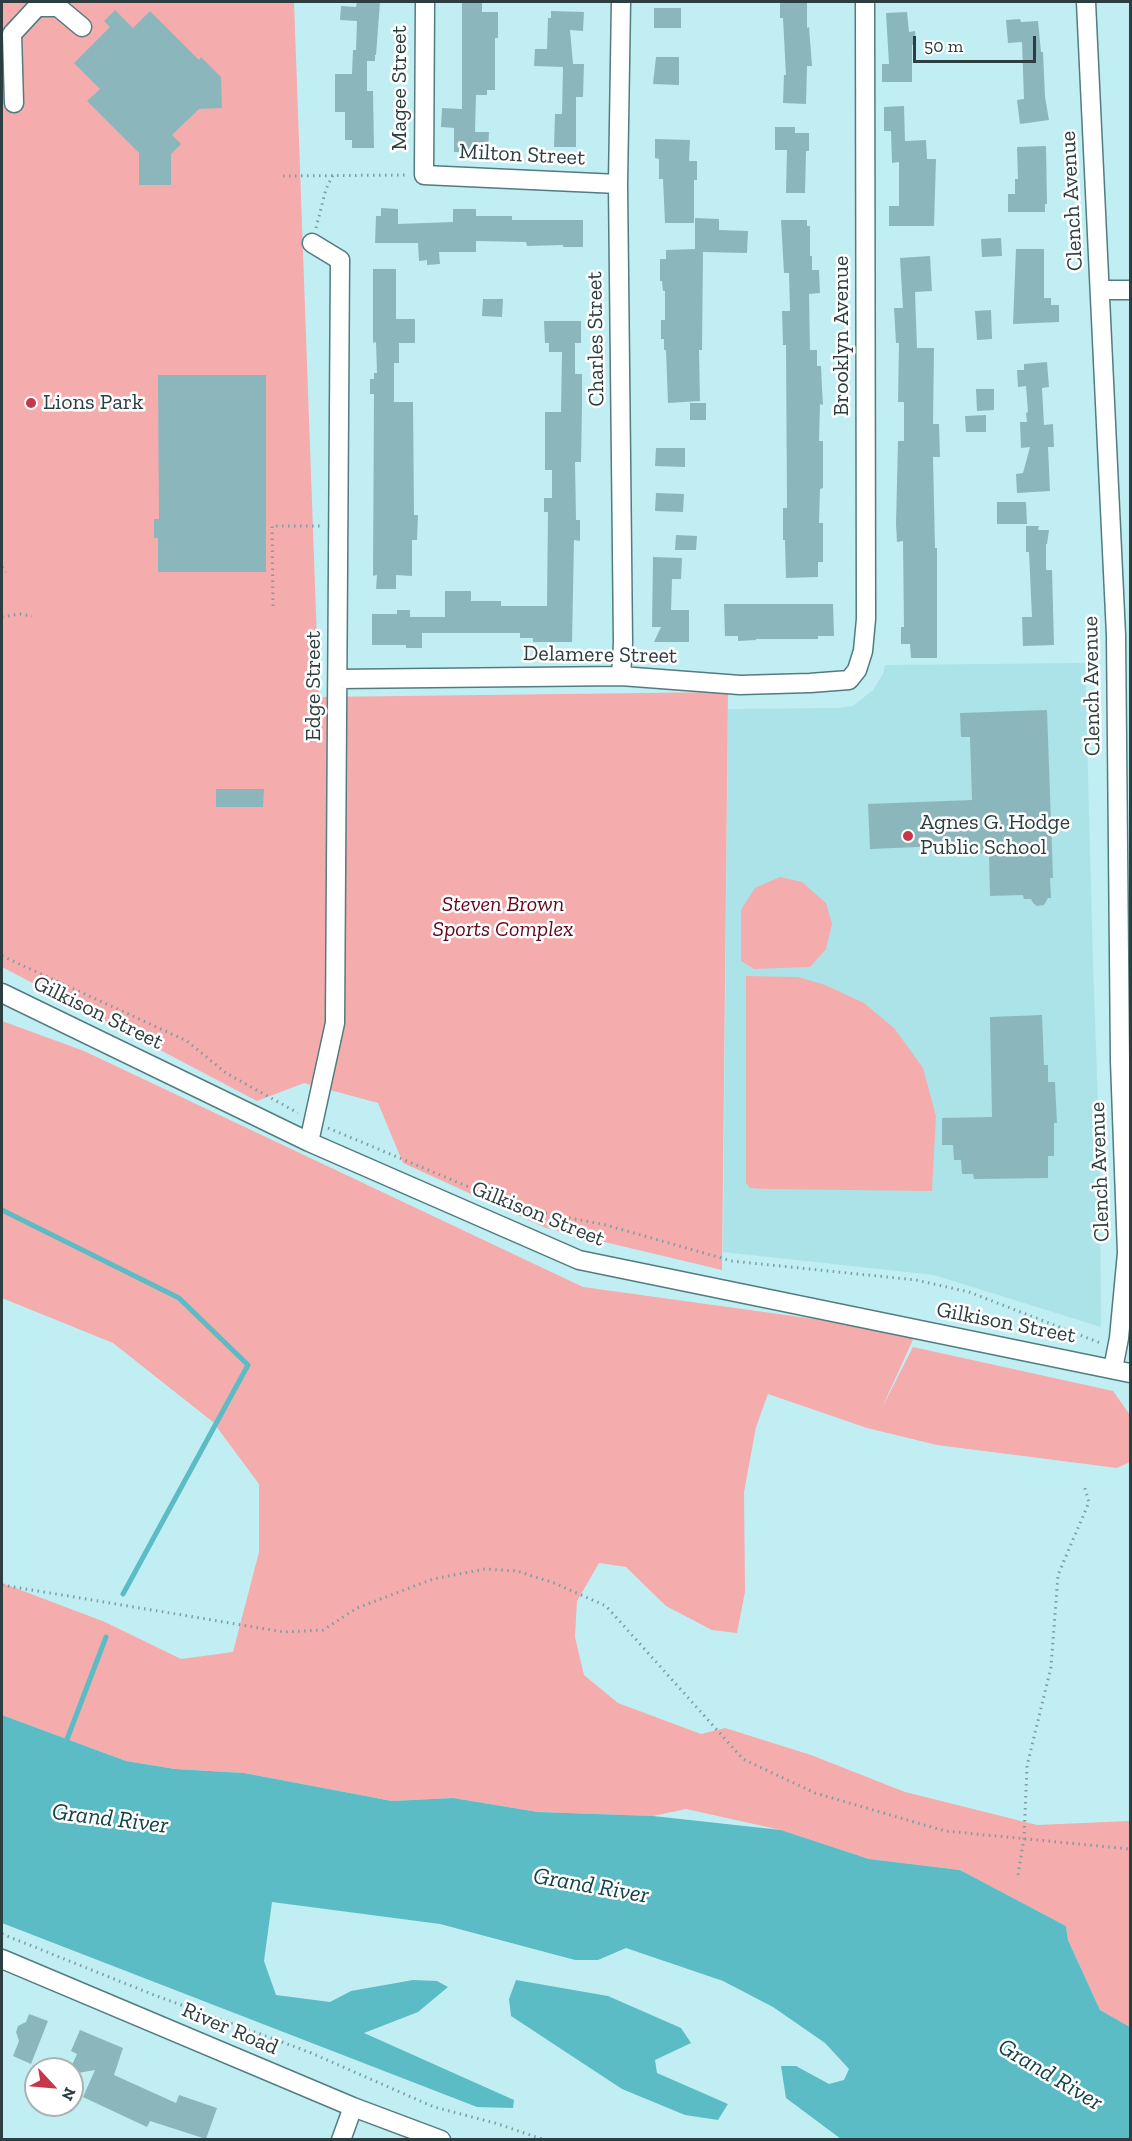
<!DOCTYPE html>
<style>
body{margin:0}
#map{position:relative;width:1132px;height:2141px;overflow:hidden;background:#c1eef2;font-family:"Zilla Slab",serif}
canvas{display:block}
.frame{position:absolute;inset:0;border:3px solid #2c3e40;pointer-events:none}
.north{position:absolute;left:24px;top:2057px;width:60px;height:60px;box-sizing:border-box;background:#fff;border:2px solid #abb2b3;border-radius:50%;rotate:116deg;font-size:16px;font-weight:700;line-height:24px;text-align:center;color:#2c3e40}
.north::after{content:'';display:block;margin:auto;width:21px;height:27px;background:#c7374b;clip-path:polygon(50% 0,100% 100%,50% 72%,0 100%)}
.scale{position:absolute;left:913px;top:36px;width:123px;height:27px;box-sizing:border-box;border:3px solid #2c3e40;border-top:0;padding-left:8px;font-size:18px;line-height:21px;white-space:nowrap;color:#2c3e40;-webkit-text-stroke:4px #fff;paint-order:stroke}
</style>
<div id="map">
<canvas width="1132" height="2141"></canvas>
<div class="frame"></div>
<div class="north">N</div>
<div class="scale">50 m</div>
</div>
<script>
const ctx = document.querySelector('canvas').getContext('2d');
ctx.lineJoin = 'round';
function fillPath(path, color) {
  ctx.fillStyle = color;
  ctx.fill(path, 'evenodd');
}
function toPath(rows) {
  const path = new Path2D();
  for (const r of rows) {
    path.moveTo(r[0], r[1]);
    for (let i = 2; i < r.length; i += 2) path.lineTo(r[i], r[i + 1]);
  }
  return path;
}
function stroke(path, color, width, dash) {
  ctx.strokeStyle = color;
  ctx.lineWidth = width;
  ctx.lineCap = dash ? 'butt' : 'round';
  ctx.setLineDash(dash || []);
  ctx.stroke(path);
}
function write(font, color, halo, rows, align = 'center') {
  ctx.font = font + ' "Zilla Slab",serif';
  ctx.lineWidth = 5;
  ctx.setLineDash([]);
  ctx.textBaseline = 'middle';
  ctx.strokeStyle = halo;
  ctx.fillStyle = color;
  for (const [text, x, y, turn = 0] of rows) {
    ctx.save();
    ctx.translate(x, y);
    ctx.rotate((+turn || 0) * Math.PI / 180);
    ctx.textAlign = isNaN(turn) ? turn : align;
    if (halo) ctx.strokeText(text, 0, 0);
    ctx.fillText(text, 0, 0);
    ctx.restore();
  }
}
const built = toPath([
 [1085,663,1093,963,1100,1162,1101,1327,934,1275,723,1252,728,709,838,708,853,706,873,690,883,674,885,665]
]);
const green = toPath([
 [2,2,294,2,319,697,728,692,722,1270,546,1228,403,1163,378,1103,304,1083,257,1101,2,967],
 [780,877,802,882,826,903,832,924,826,949,810,967,754,969,741,961,741,910,755,888],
 [746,976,798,977,825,985,864,1003,894,1028,923,1068,936,1116,932,1191,765,1189,750,1188,746,1183],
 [2,1021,84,1051,583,1287,916,1333,881,1410,913,1347,1113,1391,1130,1415,1130,1462,1117,1468,937,1445,867,1428,768,1394,756,1427,744,1492,745,1592,737,1633,712,1630,666,1606,626,1567,599,1563,577,1601,575,1637,584,1675,618,1703,701,1734,725,1728,811,1755,905,1792,1037,1825,1130,1821,1130,2027,1100,2010,1068,1940,1066,1926,960,1870,869,1859,781,1830,686,1809,653,1816,538,1812,453,1798,392,1801,244,1773,175,1769,126,1761,2,1715,2,1583,105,1622,181,1659,233,1652,259,1552,259,1484,213,1422,113,1343,2,1298]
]);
const water = toPath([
 [2,1715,126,1761,175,1769,244,1773,392,1801,453,1798,538,1812,653,1816,781,1830,869,1859,960,1870,1066,1926,1068,1940,1100,2010,1130,2027,1130,2139,841,2139,786,2098,781,2066,796,2066,829,2084,844,2080,849,2069,825,2043,773,2007,723,1981,626,1948,598,1960,575,1960,440,1924,272,1902,264,1961,276,1995,330,2002,351,1991,413,1980,437,1981,448,1987,418,2012,364,2033,514,2100,513,2108,477,2107,2,1923],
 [516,1980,608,1996,681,2028,691,2043,655,2060,657,2073,728,2104,718,2120,685,2115,622,2089,511,2016,509,1999]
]);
const stream = toPath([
 [2,1210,179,1298,248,1365,123,1594],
 [66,1742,106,1637]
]);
const building = toPath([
 [357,2,380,2,376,55,375,55,375,61,367,61,367,91,373,91,374,148,352,148,352,140,345,140,345,112,335,112,335,74,352,74,353,50,356,50,357,21,340,20,341,6,356,7],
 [462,2,482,2,482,12,498,12,498,38,495,38,495,90,487,90,487,95,476,95,475,132,489,132,488,152,454,152,454,128,441,127,442,108,462,109],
 [780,2,807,2,807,28,809,27,812,66,807,66,806,104,783,103,784,75,786,75,783,18,780,18],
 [654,8,681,8,681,28,654,28],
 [115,10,133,28,150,11,199,60,201,57,221,77,222,108,199,109,172,135,181,144,171,154,171,185,139,185,139,153,87,101,100,89,74,63,110,27,104,21],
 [551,11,584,12,583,31,570,30,573,64,584,64,583,97,576,97,576,147,554,147,555,114,562,114,563,67,534,66,535,49,547,49,548,18,551,18],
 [907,12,909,32,915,31,916,44,912,45,912,82,882,82,882,64,889,64,886,13],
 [1020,19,1021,22,1038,21,1041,52,1043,52,1045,97,1049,120,1020,124,1017,100,1024,99,1022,42,1008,43,1006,20],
 [656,57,679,57,679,85,653,84],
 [904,106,905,141,926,140,927,159,936,159,934,226,889,226,889,206,899,206,899,162,892,163,891,131,884,131,884,107],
 [775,127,795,127,795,133,809,133,809,151,806,151,805,193,786,193,787,150,775,150],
 [655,139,690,140,689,161,697,161,697,180,694,180,694,223,665,223,663,179,659,179,659,159,655,158],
 [1046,146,1047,204,1045,204,1045,212,1008,212,1008,194,1015,194,1015,179,1018,179,1017,147],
 [381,208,398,209,398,224,453,222,453,209,476,209,476,216,512,216,512,220,583,220,583,247,563,247,563,245,527,246,526,242,476,241,476,252,439,252,440,264,427,265,427,260,419,261,418,243,375,243,376,216,381,216],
 [695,218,719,219,719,230,748,231,747,253,703,252,702,350,699,350,700,401,668,403,666,350,664,350,664,339,661,339,661,320,665,320,665,291,663,291,662,281,660,281,660,259,666,259,666,250,695,249],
 [781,220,807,220,807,226,810,226,810,256,812,256,812,270,819,270,820,293,809,294,810,350,817,350,817,366,821,366,822,388,823,405,820,404,819,441,823,441,823,488,820,489,819,523,823,523,823,562,818,562,818,577,786,578,785,540,783,540,783,508,787,508,786,345,783,345,782,311,790,311,789,273,784,273],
 [1001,238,1002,256,982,257,981,239],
 [1016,249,1044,249,1044,298,1051,298,1051,305,1059,305,1059,322,1013,324],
 [930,256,932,291,915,292,917,348,934,348,933,424,939,424,940,457,933,457,935,548,937,548,937,658,911,658,910,644,901,644,901,627,904,627,903,541,897,542,896,524,898,441,904,441,904,402,898,402,899,343,896,343,894,308,903,308,900,258],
 [373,269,396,269,396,319,415,319,415,343,399,343,399,363,394,363,394,402,413,402,414,515,418,515,417,540,412,540,412,576,396,575,396,589,376,589,377,575,373,576,374,394,370,394,370,379,374,379,374,373,377,373,376,342,373,343],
 [483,299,503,299,502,317,482,316],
 [991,310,992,339,977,340,975,311],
 [544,321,581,321,581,343,575,343,575,374,582,374,582,406,581,462,575,462,576,520,580,520,580,541,574,540,572,642,533,642,533,638,520,638,520,633,422,633,422,648,406,648,406,645,372,645,372,614,397,614,397,610,410,610,410,617,445,617,445,591,471,591,471,601,501,601,501,606,547,606,548,512,544,512,544,498,552,498,552,470,545,470,545,412,561,412,562,352,549,352,549,343,545,343],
 [1047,362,1049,387,1042,388,1044,425,1053,424,1054,447,1048,447,1050,491,1017,493,1016,474,1023,473,1030,447,1021,448,1020,422,1027,422,1026,413,1028,412,1026,386,1018,387,1017,370,1024,370,1024,364],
 [158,375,266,375,266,572,158,572,158,538,154,538,154,519,159,519],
 [976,389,994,389,994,410,977,411],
 [690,403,706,403,706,420,690,420],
 [986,415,986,432,966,432,965,416],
 [656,448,685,448,685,467,655,466],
 [656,493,684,494,683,512,655,511],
 [997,502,1026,502,1027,524,997,524],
 [1026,526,1039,526,1038,530,1049,530,1047,544,1046,544,1046,570,1052,570,1054,645,1023,646,1022,617,1032,617,1029,552,1026,552],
 [676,535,697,536,696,550,675,550],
 [653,557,682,558,681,579,672,579,671,610,689,610,689,642,654,642,661,627,652,627],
 [724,604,833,604,834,636,818,636,818,639,756,639,756,640,738,641,738,636,725,636],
 [1047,710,1053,878,1050,878,1051,898,1048,898,1044,905,1037,906,1033,903,1031,899,1024,899,1023,895,990,896,989,853,965,854,965,845,870,849,868,804,972,800,970,737,961,737,960,713],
 [216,789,264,789,263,807,216,807],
 [1042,1015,1044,1065,1048,1065,1048,1082,1055,1082,1057,1123,1054,1123,1054,1156,1048,1156,1048,1178,974,1179,973,1174,962,1174,961,1160,954,1160,953,1145,942,1145,942,1118,992,1117,990,1017],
 [29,2014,48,2021,31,2064,13,2056,19,2041,16,2032,18,2026,26,2022],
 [80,2030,123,2048,114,2075,176,2103,179,2095,217,2108,206,2139,150,2121,147,2127,83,2097,95,2070,78,2073,72,2065,77,2054,71,2051]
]);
const path = toPath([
 [283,176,407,175],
 [316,228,326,189,333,175],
 [2,567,6,572],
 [273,606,272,526,323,526],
 [2,617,20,614,32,616],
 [2,956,187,1041,226,1073,298,1113],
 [328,1128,519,1208,606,1225,732,1261,916,1280,969,1292,1103,1344],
 [2,1585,284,1632,323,1630,357,1608,433,1579,485,1569,517,1571,554,1583,606,1606,743,1759,815,1793,945,1831,1130,1849],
 [1018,1875,1024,1838,1027,1766,1051,1667,1058,1575,1089,1502,1084,1485],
 [2,1934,154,1995,309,2052,434,2107,495,2123,545,2140]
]);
const minor = toPath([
 [425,2,424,175,618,184],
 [1086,2,1116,635,1120,1061,1127,1253,1119,1338,1113,1369],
 [14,103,12,34,37,7,58,7,82,27],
 [1100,290,1130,290],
 [621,676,623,643,618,184,621,2],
 [338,679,621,676,740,685,810,683,849,680,857,670,863,651,866,619,865,2],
 [2,993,309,1142,579,1260,1130,1373],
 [309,1142,335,1023,340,260,312,243],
 [2,1959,353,2107,441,2140],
 [341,2140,353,2107]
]);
const markers = [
 [31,403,6,"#c7374b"],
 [908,836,6,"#c7374b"]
];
const streetNames = [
 ["Magee Street",400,88,-90],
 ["Milton Street",522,155,3],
 ["Clench Avenue",1072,201,-93],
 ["Brooklyn Avenue",842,336,-90],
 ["Charles Street",596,339,-91],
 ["Delamere Street",600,655,1],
 ["Edge Street",314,686,-90],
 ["Clench Avenue",1092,686,-91],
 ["Gilkison Street",98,1013,26],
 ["Clench Avenue",1100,1172,-92],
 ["Gilkison Street",538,1214,22],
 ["Gilkison Street",1006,1323,11],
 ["River Road",230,2029,23]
];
const poiNames = [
 ["Lions Park",43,403],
 ["Agnes G. Hodge",920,823],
 ["Public School",920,848]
];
const parkNames = [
 ["Steven Brown",503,905],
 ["Sports Complex",503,930]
];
const waterNames = [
 ["Grand River",110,1819,7],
 ["Grand River",591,1886,10],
 ["Grand River",1050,2075,31]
];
fillPath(built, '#abe3e8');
fillPath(green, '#f5acad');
fillPath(water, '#5cbcc5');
stroke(stream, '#5cbcc5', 5);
fillPath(building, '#8bb7bc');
stroke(minor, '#517c80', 21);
stroke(path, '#7d9da1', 3, [1.5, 4.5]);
stroke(minor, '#fff', 18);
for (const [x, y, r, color] of markers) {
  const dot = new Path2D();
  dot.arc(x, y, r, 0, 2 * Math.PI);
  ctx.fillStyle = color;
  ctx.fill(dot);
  stroke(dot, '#fff', 2);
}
write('22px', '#2c3e40', '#fff', streetNames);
write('22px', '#2c3e40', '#fff', poiNames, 'left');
write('italic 22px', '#63071b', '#fff', parkNames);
write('italic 24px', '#154246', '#fff', waterNames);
</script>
